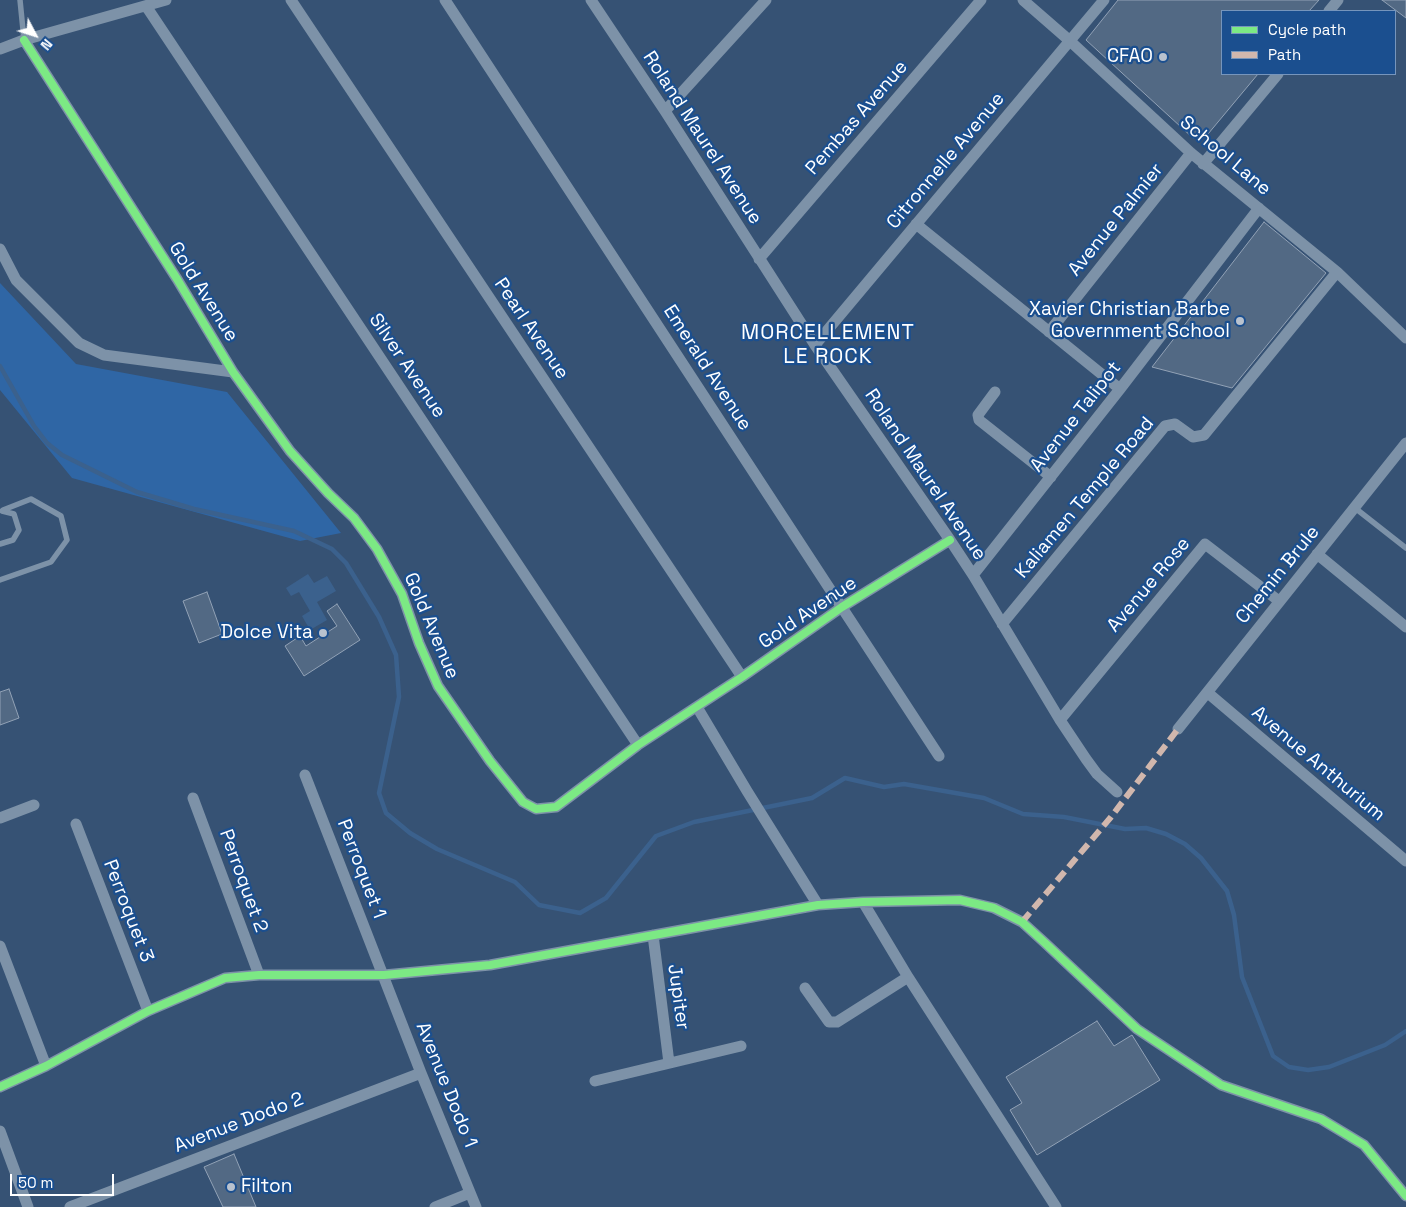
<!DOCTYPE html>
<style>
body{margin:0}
#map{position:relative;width:1406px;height:1207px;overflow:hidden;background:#365274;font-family:"Space Grotesk",sans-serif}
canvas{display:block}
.legend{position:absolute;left:1221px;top:10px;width:175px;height:65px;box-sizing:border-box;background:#1b4f8f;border:1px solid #7695bc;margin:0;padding:6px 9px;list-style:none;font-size:15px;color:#fff}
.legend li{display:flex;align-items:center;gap:10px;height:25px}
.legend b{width:25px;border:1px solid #7695bc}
.north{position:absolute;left:10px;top:10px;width:50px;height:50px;-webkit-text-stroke:4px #1b4f8f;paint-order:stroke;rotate:130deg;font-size:14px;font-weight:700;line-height:20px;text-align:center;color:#fff}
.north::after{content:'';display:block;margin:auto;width:18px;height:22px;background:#fff;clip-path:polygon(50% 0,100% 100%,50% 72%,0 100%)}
.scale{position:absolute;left:10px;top:1174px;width:104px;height:22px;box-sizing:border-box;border:2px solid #fff;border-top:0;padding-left:6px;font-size:15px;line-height:18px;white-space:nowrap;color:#fff;-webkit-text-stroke:4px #1b4f8f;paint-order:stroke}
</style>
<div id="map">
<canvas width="1406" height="1207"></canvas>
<ul class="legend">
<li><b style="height:6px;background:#7ce984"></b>Cycle path</li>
<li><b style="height:6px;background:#d1b7ad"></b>Path</li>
</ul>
<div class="north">N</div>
<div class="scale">50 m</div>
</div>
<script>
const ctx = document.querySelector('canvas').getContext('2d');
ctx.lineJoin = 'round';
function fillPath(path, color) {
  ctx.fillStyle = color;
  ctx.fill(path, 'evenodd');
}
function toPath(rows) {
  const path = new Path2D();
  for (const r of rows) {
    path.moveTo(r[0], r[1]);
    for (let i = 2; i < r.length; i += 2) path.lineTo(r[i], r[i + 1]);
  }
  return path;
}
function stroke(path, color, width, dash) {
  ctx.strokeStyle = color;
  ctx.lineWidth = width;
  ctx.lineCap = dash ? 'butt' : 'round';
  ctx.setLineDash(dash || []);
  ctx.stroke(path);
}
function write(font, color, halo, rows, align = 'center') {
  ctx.font = font + ' "Space Grotesk",sans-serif';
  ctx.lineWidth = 4.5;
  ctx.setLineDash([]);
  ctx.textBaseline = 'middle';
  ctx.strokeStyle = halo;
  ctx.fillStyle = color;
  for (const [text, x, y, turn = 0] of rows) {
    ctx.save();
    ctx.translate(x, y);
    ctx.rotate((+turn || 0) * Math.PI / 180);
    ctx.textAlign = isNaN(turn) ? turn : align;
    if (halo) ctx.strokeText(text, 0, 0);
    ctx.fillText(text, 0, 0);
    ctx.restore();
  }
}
const green = toPath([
 [0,283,76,364,227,392,341,533,300,541,72,478,0,390]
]);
const water = toPath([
 [308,574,314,583,327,576,336,591,317,602,327,620,310,630,302,616,310,611,299,592,291,596,286,588]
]);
const stream = toPath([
 [0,366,34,426,47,443,62,455,137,492,194,509,294,531,332,549,346,563,379,617,396,655,399,697,379,793,386,813,410,833,437,849,515,882,539,905,580,913,606,898,656,836,694,822,812,798,845,778,884,787,904,784,984,798,1023,814,1064,817,1125,829,1146,828,1166,834,1185,844,1201,858,1227,891,1234,915,1242,977,1273,1056,1289,1067,1308,1070,1329,1067,1385,1045,1406,1031]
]);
const building = toPath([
 [1118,0,1319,0,1309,11,1222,11,1222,74,1258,74,1208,134,1193,138,1086,40,1118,0],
 [1382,0,1406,0,1406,18,1382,0],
 [1264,222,1326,273,1232,388,1152,367,1264,222],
 [207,592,222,634,199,643,183,601,207,592],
 [337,604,360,640,304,676,285,646,300,636,306,646,337,626,327,611,337,604],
 [9,689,19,718,0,725,0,692,9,689],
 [1097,1021,1114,1046,1132,1035,1160,1080,1037,1155,1010,1110,1022,1103,1006,1077,1097,1021],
 [234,1154,256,1207,223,1207,204,1167,234,1154]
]);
const service = toPath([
 [20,0,24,40],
 [1355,508,1406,548],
 [0,544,13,540,19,530,14,514,2,511],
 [0,580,51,562,67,540,61,516,31,499,3,510]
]);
const minor = toPath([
 [291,0,742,677],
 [445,0,939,756],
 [591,0,665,111,815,345,950,540,973,575,1060,720,1086,759,1097,774,1117,792],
 [1023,0,1070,41,1191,153,1337,272,1406,338],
 [146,6,638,745],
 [1329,11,1338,0],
 [24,40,177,279,233,372,290,451,328,493,354,518,377,549,402,594,419,643,438,686,490,761,523,802,536,809,556,807,638,745,742,677,842,607,950,540],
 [0,49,24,40,166,0],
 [665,111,766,0],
 [1203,164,1278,74],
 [916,224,1120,389],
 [0,249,16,280,79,343,104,355,233,372],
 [759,259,981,0],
 [1049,332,1191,153],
 [815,345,1104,0],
 [995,392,978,415,979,420,1051,477],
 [1317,554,1406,627],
 [973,575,1120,389,1259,208],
 [1002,624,1165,426,1175,424,1193,437,1204,435,1337,272],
 [1208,693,1406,861],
 [697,707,747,791,818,905],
 [1060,720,1205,544,1279,601],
 [1178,729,1406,443],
 [305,775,421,1073,476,1207],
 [193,798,259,975],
 [0,818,34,805],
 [76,824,148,1011],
 [863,902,908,977,1056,1207],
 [653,935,669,1063],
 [0,946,46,1066],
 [805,988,829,1022,837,1022,908,977],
 [595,1081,741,1046],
 [0,1087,46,1066,148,1011,225,978,259,975,384,975,490,965,818,905,863,902,960,900,994,908,1022,922,1044,942,1137,1029,1221,1085,1321,1119,1364,1145,1406,1196],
 [0,1131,28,1207],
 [70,1207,421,1073],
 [435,1207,470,1193]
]);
const quiet = toPath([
 [1022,922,1111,817,1178,729]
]);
const cycleway = toPath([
 [24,40,177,279,233,372,290,451,328,493,354,518,377,549,402,594,419,643,438,686,490,761,523,802,536,809,556,807,638,745,742,677,842,607,950,540],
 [0,1087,46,1066,148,1011,225,978,259,975,384,975,490,965,818,905,863,902,960,900,994,908,1022,922,1044,942,1137,1029,1221,1085,1321,1119,1364,1145,1406,1196]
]);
const markers = [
 [1163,57,5,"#b9c2ce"],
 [1240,321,5,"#b9c2ce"],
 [323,633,5,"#b9c2ce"],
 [231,1187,5,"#b9c2ce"]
];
const poiNames = [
 ["CFAO",1153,57],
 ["Xavier Christian Barbe",1230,310],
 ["Government School",1230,332],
 ["Dolce Vita",313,633],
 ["Filton",241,1187,"left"]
];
const streetNames = [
 ["Pembas Avenue",857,118,-49],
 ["Roland Maurel Avenue",702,138,57],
 ["School Lane",1225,156,40],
 ["Citronnelle Avenue",946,161,-50],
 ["Avenue Palmier",1116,220,-51],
 ["Gold Avenue",203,292,58],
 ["Pearl Avenue",531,329,56],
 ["Silver Avenue",407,366,56],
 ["Emerald Avenue",707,368,57],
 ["Avenue Talipot",1076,417,-52],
 ["Roland Maurel Avenue",925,475,56],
 ["Kaliamen Temple Road",1085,498,-50],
 ["Chemin Brule",1278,575,-51],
 ["Avenue Rose",1149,585,-50],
 ["Gold Avenue",808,613,-34],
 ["Gold Avenue",431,626,67],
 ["Avenue Anthurium",1318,764,40],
 ["Perroquet 1",361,869,69],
 ["Perroquet 2",243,881,70],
 ["Perroquet 3",128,911,69],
 ["Jupiter",678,997,82],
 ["Avenue Dodo 1",446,1085,68],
 ["Avenue Dodo 2",239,1123,-21]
];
const quarterNames = [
 ["MORCELLEMENT",828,333],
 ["LE ROCK",828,357]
];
fillPath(green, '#2f66a5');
fillPath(water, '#3b618d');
stroke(stream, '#3b618d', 4.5);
fillPath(building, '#526984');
stroke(building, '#92a2b6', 1);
stroke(service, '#7d92a8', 5.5);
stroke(minor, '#7d92a8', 11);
stroke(quiet, '#d1b7ad', 6, [12, 6]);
stroke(cycleway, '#7ce984', 8);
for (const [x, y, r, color] of markers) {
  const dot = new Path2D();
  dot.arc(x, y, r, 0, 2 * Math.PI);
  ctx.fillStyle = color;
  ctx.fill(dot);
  stroke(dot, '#1b4f8f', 2);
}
write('19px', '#fff', '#1b4f8f', poiNames, 'right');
write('19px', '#fff', '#1b4f8f', streetNames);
ctx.letterSpacing = '1px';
write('21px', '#fff', '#1b4f8f', quarterNames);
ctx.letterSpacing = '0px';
</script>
